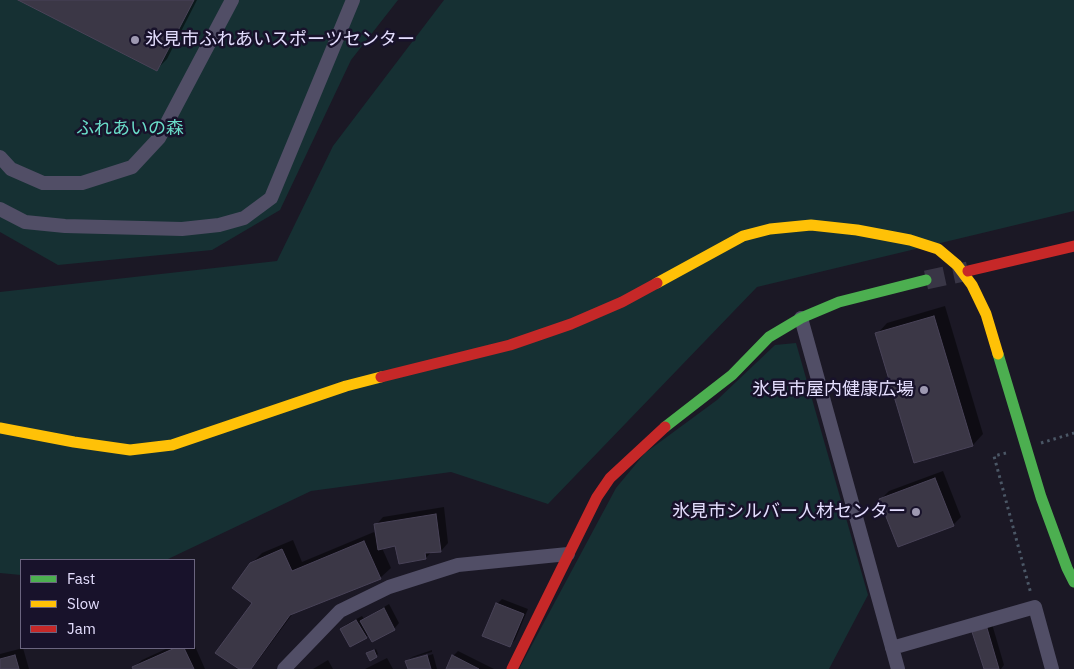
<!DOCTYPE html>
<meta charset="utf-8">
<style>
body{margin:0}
#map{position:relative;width:1074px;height:669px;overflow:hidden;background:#1b1825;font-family:"IBM Plex Sans",sans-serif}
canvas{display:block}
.legend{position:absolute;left:20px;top:559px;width:175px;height:90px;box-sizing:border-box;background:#18122b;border:1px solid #6a647f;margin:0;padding:6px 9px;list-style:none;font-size:15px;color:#e4defe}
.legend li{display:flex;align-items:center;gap:10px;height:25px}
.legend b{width:25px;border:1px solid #6a647f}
</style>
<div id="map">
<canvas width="1074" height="669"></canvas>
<ul class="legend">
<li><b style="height:6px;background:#4caf50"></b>Fast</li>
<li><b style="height:6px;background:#ffc107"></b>Slow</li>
<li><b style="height:6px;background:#c62828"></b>Jam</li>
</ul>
</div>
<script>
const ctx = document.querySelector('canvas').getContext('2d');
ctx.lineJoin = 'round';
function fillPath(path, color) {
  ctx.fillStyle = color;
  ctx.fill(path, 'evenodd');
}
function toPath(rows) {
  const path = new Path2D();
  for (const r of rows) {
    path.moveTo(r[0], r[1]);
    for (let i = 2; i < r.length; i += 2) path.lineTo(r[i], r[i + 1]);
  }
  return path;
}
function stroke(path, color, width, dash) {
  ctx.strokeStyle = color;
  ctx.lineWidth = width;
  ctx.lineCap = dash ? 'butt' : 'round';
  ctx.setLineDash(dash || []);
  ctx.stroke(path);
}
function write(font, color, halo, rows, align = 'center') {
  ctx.font = font + ' "IBM Plex Sans","Noto Sans JP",sans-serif';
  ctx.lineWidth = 5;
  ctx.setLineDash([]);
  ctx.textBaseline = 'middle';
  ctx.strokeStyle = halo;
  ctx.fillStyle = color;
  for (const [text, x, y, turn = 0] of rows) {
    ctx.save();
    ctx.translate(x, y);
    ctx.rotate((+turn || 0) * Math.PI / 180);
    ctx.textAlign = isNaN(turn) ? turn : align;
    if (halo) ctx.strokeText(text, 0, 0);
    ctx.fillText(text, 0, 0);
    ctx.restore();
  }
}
const green = toPath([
 [0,0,398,0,351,60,280,210,212,250,58,265,0,232],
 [444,0,1074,0,1074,211,757,287,548,504,451,472,311,491,166,560,21,560,21,575,0,573,0,292,277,261,333,146],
 [796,343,868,595,829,669,519,669,616,488,645,453,717,400,775,345]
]);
const shadow = toPath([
 [21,0,197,0,167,59,157,69],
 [945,306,983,434,973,445,915,462,877,334,887,323],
 [943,471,961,517,953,525,881,499,889,491],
 [444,507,448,543,441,551,432,551,426,558,396,545,382,548,391,568,380,578,294,612,257,662,250,669,242,669,253,603,251,564,262,553,293,540,302,562,374,532,376,536,376,525,383,517],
 [502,599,528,609,515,640,510,645,497,604],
 [389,604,399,623,394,629,372,640,369,634,366,637,342,629,347,624,362,616,364,619],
 [992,624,1004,665,1001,669,985,669,974,632],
 [194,644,205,669,135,669,134,667,142,660,168,648,194,648],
 [23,648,29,669,0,669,0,654],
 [376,649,378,654,376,656,368,653],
 [432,650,432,652,411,658,411,661,433,654,437,669,409,669,407,662,412,657],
 [458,651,494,669,448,669,453,656],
 [387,658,393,669,365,669],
 [328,660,333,669,313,669]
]);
const building = toPath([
 [18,0,194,0,157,71,18,0],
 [934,316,973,446,914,463,875,333,934,316],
 [935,478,954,526,898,547,879,499,935,478],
 [436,514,441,552,425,553,426,559,399,564,395,546,378,550,374,524,436,514],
 [364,541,381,579,290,615,251,669,239,669,215,653,252,603,232,588,250,563,282,549,292,571,364,541],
 [496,603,524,614,510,647,482,636,496,603],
 [384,608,395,630,372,642,360,621,384,608],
 [356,620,367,638,350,647,340,629,356,620],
 [987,628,999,669,984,669,972,632,987,628],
 [175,648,184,648,194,669,133,669,132,667,175,648],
 [374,650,377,657,370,661,366,653,374,650],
 [15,655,19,669,0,669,0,659,15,655],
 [427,655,431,669,408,669,405,661,427,655],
 [452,655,479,669,446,669,452,655]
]);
const secondaryTunnel = toPath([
 [926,280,968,271]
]);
const path = toPath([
 [1041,443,1074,433],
 [1006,453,994,456,1031,594]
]);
const street = toPath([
 [0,157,11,169,43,183,82,183,132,167,159,138,232,0],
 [0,209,25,222,65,226,182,229,219,225,244,218,271,198,353,0],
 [801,318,898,669],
 [892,648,1035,607,1052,669],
 [284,669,340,611,389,587,458,565,568,554]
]);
const fast = toPath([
 [998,354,1041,497,1067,568,1074,582],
 [665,427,732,375,769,337,801,318,839,302,926,280]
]);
const slow = toPath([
 [657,283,743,236,770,229,811,225,857,230,910,240,938,249,957,265,972,285,986,314,998,354],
 [0,428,74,442,130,450,172,445,346,386,381,377]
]);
const jam = toPath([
 [968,271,1074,246],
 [381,377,510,345,571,324,622,302,657,283],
 [512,669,597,497,610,478,665,427]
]);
const markers = [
 [135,40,5,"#9e99b2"],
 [924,390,5,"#9e99b2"],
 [916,512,5,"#9e99b2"]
];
const poiNames = [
 ["氷見市ふれあいスポーツセンター",145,40,"left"],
 ["氷見市屋内健康広場",914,390],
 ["氷見市シルバー人材センター",906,512]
];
const parkNames = [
 ["ふれあいの森",130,129]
];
fillPath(green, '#163033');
fillPath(shadow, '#0007');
fillPath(building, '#3b3746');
stroke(building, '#494358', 1);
stroke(secondaryTunnel, '#393646', 19, [19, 9]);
stroke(path, '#4b5766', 3, [2.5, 4]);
stroke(street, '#514e66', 14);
stroke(fast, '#4caf50', 11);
stroke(slow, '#ffc107', 11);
stroke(jam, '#c62828', 11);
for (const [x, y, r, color] of markers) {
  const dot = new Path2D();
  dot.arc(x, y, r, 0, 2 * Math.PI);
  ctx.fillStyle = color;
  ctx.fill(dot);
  stroke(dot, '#18122b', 2);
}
write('18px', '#e4defe', '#18122b', poiNames, 'right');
write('18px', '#6adec9', '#18122b', parkNames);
</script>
